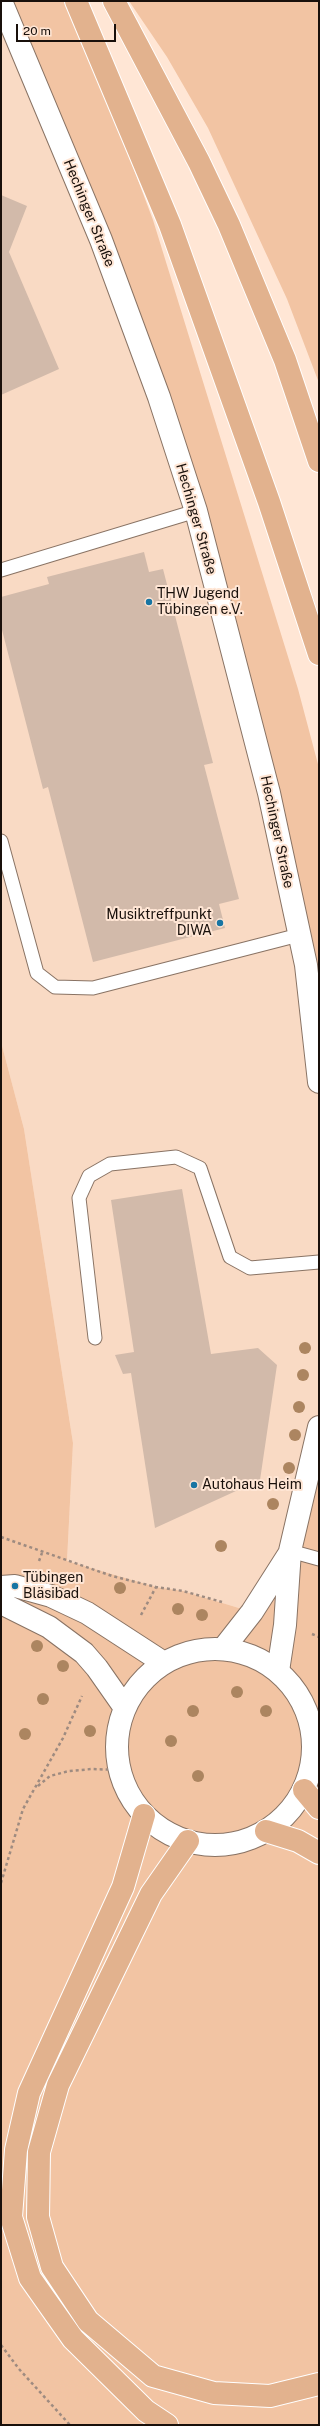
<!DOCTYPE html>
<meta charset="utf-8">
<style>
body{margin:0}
#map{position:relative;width:320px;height:2426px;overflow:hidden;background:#ffe6d5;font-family:"Public Sans",sans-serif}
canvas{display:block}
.frame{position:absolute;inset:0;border:2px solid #19100b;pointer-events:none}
.scale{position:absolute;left:16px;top:24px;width:100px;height:18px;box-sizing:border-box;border:2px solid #19100b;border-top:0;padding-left:5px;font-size:12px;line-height:14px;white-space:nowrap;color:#19100b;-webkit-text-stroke:3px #ffe6d5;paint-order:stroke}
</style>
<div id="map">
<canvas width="320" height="2426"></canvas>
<div class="frame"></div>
<div class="scale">20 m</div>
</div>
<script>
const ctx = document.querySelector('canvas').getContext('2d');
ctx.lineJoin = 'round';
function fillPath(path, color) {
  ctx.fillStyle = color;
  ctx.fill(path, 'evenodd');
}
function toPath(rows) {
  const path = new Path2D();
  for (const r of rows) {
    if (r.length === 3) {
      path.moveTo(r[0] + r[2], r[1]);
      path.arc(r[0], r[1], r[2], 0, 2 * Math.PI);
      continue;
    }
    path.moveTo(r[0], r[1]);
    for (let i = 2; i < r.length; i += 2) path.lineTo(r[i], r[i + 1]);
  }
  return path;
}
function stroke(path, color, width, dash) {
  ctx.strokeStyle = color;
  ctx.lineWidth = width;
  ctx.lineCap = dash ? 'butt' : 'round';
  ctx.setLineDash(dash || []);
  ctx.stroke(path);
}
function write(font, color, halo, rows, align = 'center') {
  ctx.font = font + ' "Public Sans",sans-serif';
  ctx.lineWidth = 4;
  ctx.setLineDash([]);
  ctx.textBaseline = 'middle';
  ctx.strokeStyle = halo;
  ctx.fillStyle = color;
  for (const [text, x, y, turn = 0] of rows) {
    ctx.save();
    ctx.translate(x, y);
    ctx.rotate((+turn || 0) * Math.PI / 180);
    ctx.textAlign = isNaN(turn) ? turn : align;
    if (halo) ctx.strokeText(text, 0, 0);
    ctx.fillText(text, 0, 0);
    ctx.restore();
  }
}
const built = toPath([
 [1,1,101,240,225,620,319,1082,319,1427,290,1551,252,1612,183,1591,156,1587,67,1561,73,1443,24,1129,1,1042]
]);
const green = toPath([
 [1,1,65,1,113,114,153,220,298,689,319,768,319,1082,306,965,196,511],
 [129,1,319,1,319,383,287,299,208,128,167,57],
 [1,1042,24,1129,73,1443,67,1561,156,1587,183,1591,252,1612,290,1551,319,1427,319,2425,1,2425]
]);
const building = toPath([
 [1,195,27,206,9,252,59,369,1,395],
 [144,552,149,572,163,569,213,763,204,765,239,899,219,904,225,928,93,962,48,787,43,789,1,626,1,597,49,584,47,577],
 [182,1189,211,1354,258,1348,277,1365,260,1480,155,1528,131,1373,123,1374,115,1355,134,1352,111,1200]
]);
const path = toPath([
 [1,1537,112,1576,156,1587,183,1591,222,1602],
 [39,1561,42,1553],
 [141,1615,156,1587],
 [312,1634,319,1637],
 [38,1786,50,1776,69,1771,92,1769,120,1770],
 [1,1883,23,1809,63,1738,82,1696],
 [1,2345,19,2369,70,2425]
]);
const service = toPath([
 [1,570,196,511],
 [1,841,37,973,55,987,93,988,299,935],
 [95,1338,79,1198,89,1176,110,1164,176,1157,200,1168,230,1257,250,1268,319,1262],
 [290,1551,319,1559]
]);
const minor = toPath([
 [1,1,101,240,159,397,196,511,269,793,306,965,319,1082],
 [223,1649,252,1612,289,1554],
 [278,1671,285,1625,290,1551,319,1427]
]);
const tertiary = toPath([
 [1,1587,15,1586,51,1596,87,1613,164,1663],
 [1,1603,49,1627,84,1653,97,1668,125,1708],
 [215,1747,98]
]);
const trunk = toPath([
 [76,1,170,225,269,502,319,654],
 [114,1,199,162,229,225,285,360,319,461],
 [304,1790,319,1808],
 [144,1815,123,1887,29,2093,16,2150,11,2217,30,2278,73,2339,146,2411,167,2425],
 [266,1831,298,1841,319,1853],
 [188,1841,151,1894,58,2085,39,2152,38,2217,52,2267,88,2321,153,2376,214,2393,270,2396,319,2384]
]);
const trees = [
 [305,1348],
 [303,1375],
 [299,1407],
 [295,1435],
 [289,1468],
 [273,1504],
 [221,1546],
 [120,1588],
 [178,1609],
 [202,1615],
 [37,1646],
 [63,1666],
 [237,1692],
 [43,1699],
 [193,1711],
 [266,1711],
 [90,1731],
 [25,1734],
 [171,1741],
 [198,1776]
];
const markers = [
 [149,602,4,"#1775a3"],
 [220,923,4,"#1775a3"],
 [194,1485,4,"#1775a3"],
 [15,1586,4,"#1775a3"]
];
const streetNames = [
 ["Hechinger Straße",89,213,68],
 ["Hechinger Straße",196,519,74],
 ["Hechinger Straße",277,832,78]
];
const poiNames = [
 ["THW Jugend",157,594],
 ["Tübingen e.V.",157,610],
 ["Musiktreffpunkt",212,915,"right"],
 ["DIWA",212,931,"right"],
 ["Autohaus Heim",202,1485],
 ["Tübingen",23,1578],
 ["Bläsibad",23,1594]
];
fillPath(built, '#f9dac4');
fillPath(green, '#f2c4a3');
fillPath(building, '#d2baaa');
stroke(service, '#897364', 15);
stroke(minor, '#897364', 24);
stroke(tertiary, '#897364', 24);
stroke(trunk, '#fff', 24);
stroke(path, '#9e8b80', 2.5, [3, 3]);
stroke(service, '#fff', 13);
stroke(minor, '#fff', 22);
stroke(tertiary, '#fff', 22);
stroke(trunk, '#e2b28e', 22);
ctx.fillStyle = '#ac8560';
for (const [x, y] of trees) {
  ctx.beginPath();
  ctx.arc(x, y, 6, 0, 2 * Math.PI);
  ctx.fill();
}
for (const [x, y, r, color] of markers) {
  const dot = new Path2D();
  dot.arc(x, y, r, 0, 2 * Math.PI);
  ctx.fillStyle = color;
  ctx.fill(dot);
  stroke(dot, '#ffe6d5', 1.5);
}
write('14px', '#19100b', '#ffe6d5', streetNames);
write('14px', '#19100b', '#ffe6d5', poiNames, 'left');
</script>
